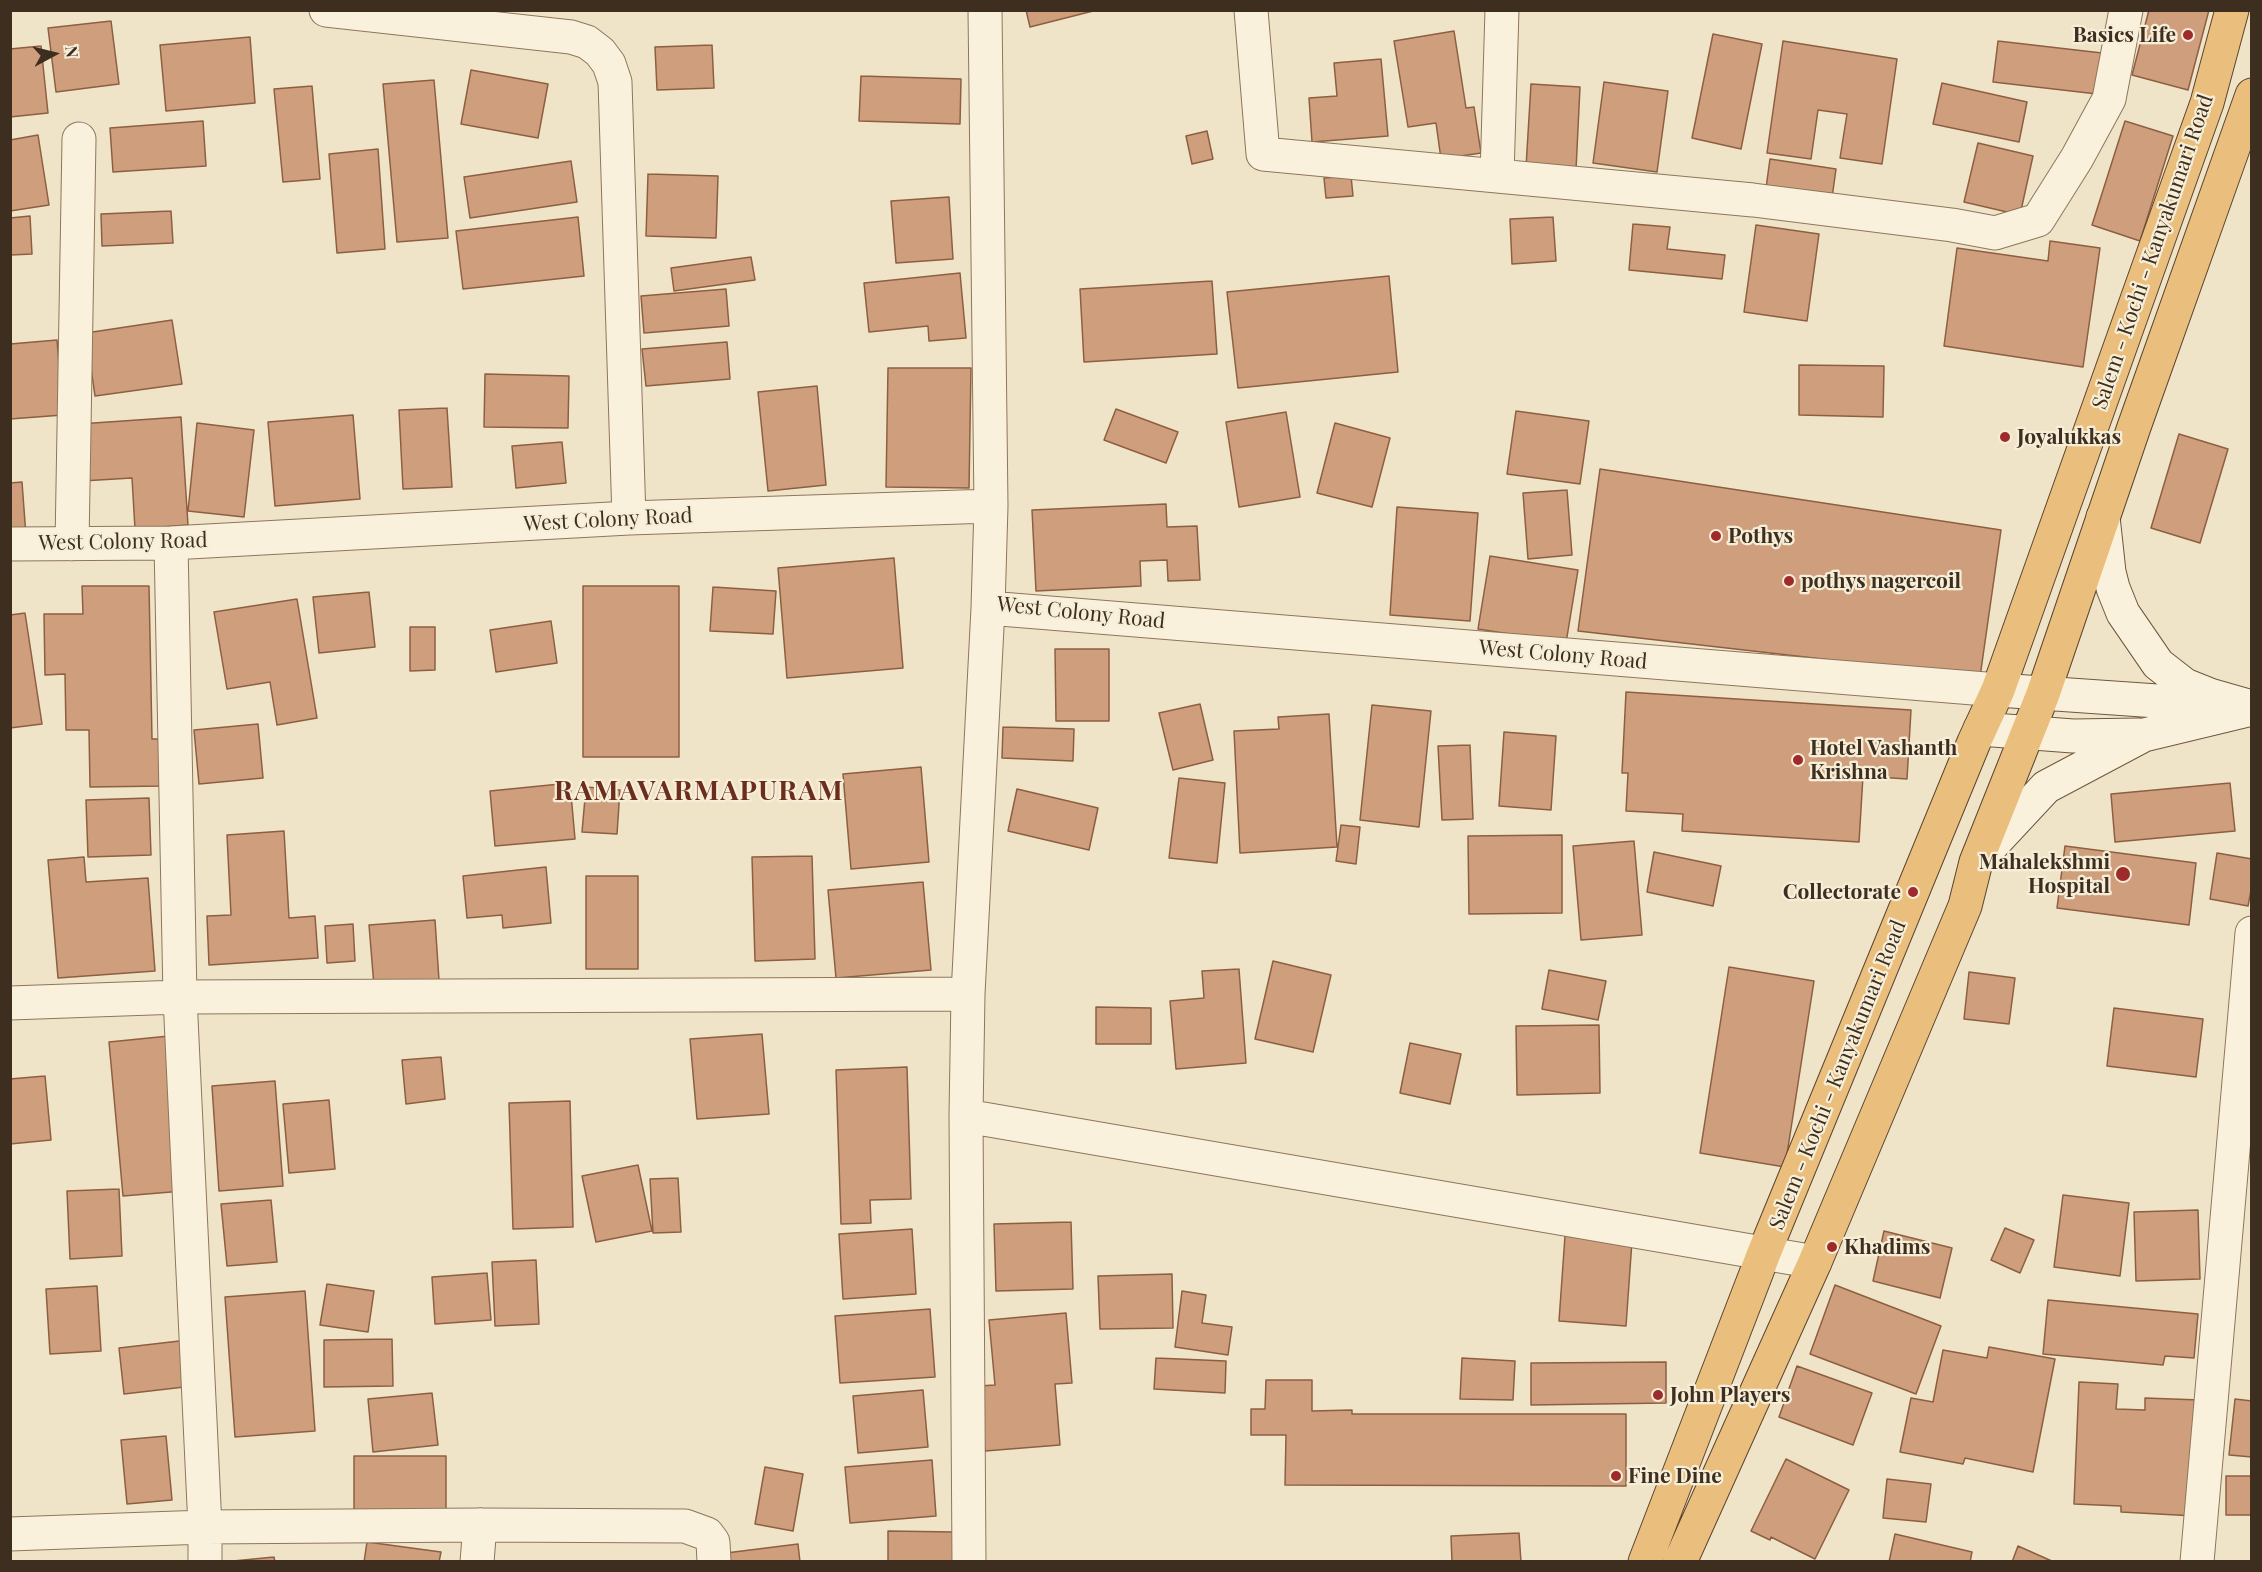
<!DOCTYPE html>
<style>
body{margin:0}
#map{position:relative;width:2262px;height:1572px;overflow:hidden;background:#f0e4c8;font-family:"Playfair Display",serif}
canvas{display:block}
.frame{position:absolute;inset:0;border:12px solid #3d2e20;pointer-events:none}
.north{position:absolute;left:24px;top:24px;width:60px;height:60px;-webkit-text-stroke:4px #f7eed8;paint-order:stroke;rotate:83deg;font-size:16px;font-weight:700;line-height:24px;text-align:center;color:#3d2e20}
.north::after{content:'';display:block;margin:auto;width:21px;height:27px;background:#3d2e20;clip-path:polygon(50% 0,100% 100%,50% 72%,0 100%)}
</style>
<div id="map">
<canvas width="2262" height="1572"></canvas>
<div class="frame"></div>
<div class="north">N</div>
</div>
<script>
const ctx = document.querySelector('canvas').getContext('2d');
ctx.lineJoin = 'round';
function fillPath(path, color) {
  ctx.fillStyle = color;
  ctx.fill(path, 'evenodd');
}
function toPath(rows) {
  const path = new Path2D();
  for (const r of rows) {
    path.moveTo(r[0], r[1]);
    for (let i = 2; i < r.length; i += 2) path.lineTo(r[i], r[i + 1]);
  }
  return path;
}
function stroke(path, color, width, dash) {
  ctx.strokeStyle = color;
  ctx.lineWidth = width;
  ctx.lineCap = dash ? 'butt' : 'round';
  ctx.setLineDash(dash || []);
  ctx.stroke(path);
}
function write(font, color, halo, rows, align = 'center') {
  ctx.font = font + ' "Playfair Display",serif';
  ctx.lineWidth = 4.5;
  ctx.setLineDash([]);
  ctx.textBaseline = 'middle';
  ctx.strokeStyle = halo;
  ctx.fillStyle = color;
  for (const [text, x, y, turn = 0] of rows) {
    ctx.save();
    ctx.translate(x, y);
    ctx.rotate((+turn || 0) * Math.PI / 180);
    ctx.textAlign = isNaN(turn) ? turn : align;
    if (halo) ctx.strokeText(text, 0, 0);
    ctx.fillText(text, 0, 0);
    ctx.restore();
  }
}
const building = toPath([
 [1026,10,1097,10,1030,27,1026,10],
 [2149,10,2209,10,2188,90,2132,75,2149,10],
 [111,21,119,84,56,92,48,28,111,21],
 [1454,31,1466,108,1474,107,1481,153,1441,159,1436,123,1408,127,1394,41,1454,31],
 [1713,34,1762,44,1741,149,1692,138,1713,34],
 [250,37,255,103,166,111,160,45,250,37],
 [1783,41,1897,59,1882,164,1840,158,1847,114,1818,110,1811,159,1767,153,1783,41],
 [1998,41,2102,53,2097,94,1993,82,1998,41],
 [712,45,714,88,657,90,655,47,712,45],
 [41,46,48,113,10,117,10,49,41,46],
 [1381,59,1388,136,1312,142,1309,98,1337,96,1334,63,1381,59],
 [471,70,548,84,538,138,461,124,471,70],
 [861,76,961,79,960,124,859,121,861,76],
 [434,80,448,238,397,242,383,84,434,80],
 [1604,82,1668,91,1657,172,1593,163,1604,82],
 [1942,83,2027,102,2019,142,1933,124,1942,83],
 [1531,84,1580,87,1576,170,1526,167,1531,84],
 [312,86,320,179,283,182,274,89,312,86],
 [203,121,206,166,113,172,110,128,203,121],
 [2125,121,2173,136,2140,241,2092,225,2125,121],
 [1207,131,1213,159,1192,164,1186,136,1207,131],
 [38,135,49,205,10,211,10,140,38,135],
 [1978,143,2033,156,2020,215,1964,202,1978,143],
 [378,149,385,249,337,253,329,154,378,149],
 [1770,159,1836,169,1832,198,1766,188,1770,159],
 [571,161,577,202,470,218,464,177,571,161],
 [648,174,718,176,716,238,646,236,648,174],
 [1351,176,1353,196,1326,198,1324,178,1351,176],
 [949,197,953,259,896,263,891,201,949,197],
 [171,211,173,243,102,246,101,214,171,211],
 [30,216,32,254,10,255,10,218,30,216],
 [578,217,584,276,463,289,456,231,578,217],
 [1553,217,1556,261,1512,264,1510,219,1553,217],
 [1633,224,1670,227,1667,249,1725,255,1722,279,1629,270,1633,224],
 [1756,225,1819,234,1807,321,1744,312,1756,225],
 [2050,241,2100,248,2083,367,1944,346,1957,248,2048,261,2050,241],
 [751,257,755,280,674,291,671,268,751,257],
 [960,273,966,338,929,341,928,326,869,332,864,283,960,273],
 [1389,276,1398,372,1238,388,1227,292,1389,276],
 [1212,281,1217,354,1084,362,1080,289,1212,281],
 [726,289,729,326,644,333,641,296,726,289],
 [172,320,182,384,95,396,86,333,172,320],
 [57,340,63,415,10,419,10,344,57,340],
 [727,342,730,379,646,386,642,349,727,342],
 [1799,365,1884,366,1883,417,1799,415,1799,365],
 [888,368,971,368,969,488,886,487,888,368],
 [485,374,569,376,568,428,484,427,485,374],
 [817,386,826,485,768,491,758,392,817,386],
 [447,408,452,487,403,489,399,410,447,408],
 [1116,409,1178,432,1166,463,1104,440,1116,409],
 [1516,411,1589,421,1580,484,1507,474,1516,411],
 [1286,412,1300,497,1239,507,1226,422,1286,412],
 [353,415,360,499,275,506,268,422,353,415],
 [181,417,188,525,135,529,132,478,82,481,79,424,181,417],
 [197,423,254,430,244,517,188,511,197,423],
 [1335,423,1390,438,1372,507,1317,493,1335,423],
 [2179,434,2228,449,2200,543,2151,528,2179,434],
 [562,442,566,483,516,488,512,446,562,442],
 [1600,469,2001,530,1980,677,1578,631,1600,469],
 [22,482,26,536,10,537,10,483,22,482],
 [1567,490,1572,555,1528,559,1523,493,1567,490],
 [1166,504,1167,527,1197,526,1200,580,1168,581,1167,560,1140,561,1141,586,1036,591,1032,510,1166,504],
 [1397,507,1478,513,1470,621,1390,615,1397,507],
 [1490,556,1578,570,1566,643,1478,629,1490,556],
 [894,558,903,668,787,678,778,568,894,558],
 [82,586,149,586,152,739,163,739,164,786,90,787,89,730,66,730,65,674,45,675,44,614,83,614,82,586],
 [583,586,679,586,679,757,583,757,583,586],
 [713,587,776,591,773,634,710,631,713,587],
 [369,592,375,647,319,653,313,597,369,592],
 [297,599,317,718,277,725,270,682,227,689,214,612,297,599],
 [25,613,42,724,10,728,10,615,25,613],
 [551,621,557,663,496,672,490,630,551,621],
 [410,627,435,627,435,670,410,671,410,627],
 [1055,649,1109,649,1109,721,1056,721,1055,649],
 [1626,692,1911,710,1907,779,1863,776,1859,842,1682,831,1683,814,1626,811,1628,773,1622,773,1626,692],
 [1200,704,1213,760,1173,770,1159,713,1200,704],
 [1372,705,1431,711,1419,827,1360,820,1372,705],
 [1329,714,1337,847,1240,853,1234,731,1279,729,1278,717,1329,714],
 [258,724,263,778,199,784,194,730,258,724],
 [1003,727,1074,729,1073,761,1002,758,1003,727],
 [1504,732,1556,736,1551,810,1499,806,1504,732],
 [1470,745,1473,819,1442,820,1438,746,1470,745],
 [921,767,929,862,851,869,843,774,921,767],
 [1179,778,1225,783,1217,863,1169,858,1179,778],
 [570,783,575,839,495,846,490,791,570,783],
 [2230,783,2235,831,2115,842,2111,794,2230,783],
 [586,787,620,790,617,834,582,832,586,787],
 [1017,789,1098,808,1089,850,1008,831,1017,789],
 [149,798,151,855,88,857,86,800,149,798],
 [1341,825,1360,827,1356,864,1336,861,1341,825],
 [284,831,289,918,315,916,318,958,209,965,207,916,231,915,227,835,284,831],
 [1562,835,1562,913,1469,914,1468,836,1562,835],
 [1634,841,1642,935,1581,940,1573,846,1634,841],
 [2065,846,2196,863,2189,925,2057,908,2065,846],
 [1654,852,1721,866,1713,906,1647,892,1654,852],
 [2217,853,2252,859,2252,885,2248,906,2210,899,2217,853],
 [812,856,815,959,755,961,752,857,812,856],
 [84,857,86,882,148,878,155,971,58,978,48,860,84,857],
 [546,867,551,923,503,928,502,915,467,918,463,876,546,867],
 [586,876,638,876,638,969,586,969,586,876],
 [923,882,931,970,836,978,828,890,923,882],
 [435,920,439,980,374,986,369,925,435,920],
 [353,924,355,961,327,963,325,926,353,924],
 [1273,961,1331,975,1313,1052,1255,1039,1273,961],
 [1729,967,1814,981,1785,1167,1700,1153,1729,967],
 [1239,969,1246,1063,1176,1069,1170,1001,1204,998,1202,971,1239,969],
 [1549,970,1606,981,1598,1020,1542,1009,1549,970],
 [1969,972,2015,978,2009,1024,1964,1019,1969,972],
 [1096,1007,1151,1008,1151,1044,1096,1044,1096,1007],
 [2114,1008,2203,1019,2196,1077,2107,1066,2114,1008],
 [1599,1025,1600,1093,1517,1095,1516,1026,1599,1025],
 [762,1034,769,1114,697,1119,690,1039,762,1034],
 [169,1036,183,1191,123,1196,109,1042,169,1036],
 [1410,1043,1461,1054,1450,1104,1400,1093,1410,1043],
 [441,1057,445,1099,406,1104,402,1060,441,1057],
 [907,1067,911,1199,870,1200,871,1223,841,1224,836,1070,907,1067],
 [45,1076,51,1140,10,1144,10,1079,45,1076],
 [275,1081,283,1186,219,1191,212,1086,275,1081],
 [329,1100,335,1169,289,1173,283,1104,329,1100],
 [570,1101,573,1227,513,1229,509,1103,570,1101],
 [638,1165,652,1231,596,1242,582,1176,638,1165],
 [678,1178,681,1232,653,1233,650,1179,678,1178],
 [119,1189,122,1256,70,1259,67,1191,119,1189],
 [2063,1195,2129,1203,2120,1276,2054,1267,2063,1195],
 [271,1200,277,1262,227,1266,221,1204,271,1200],
 [2198,1210,2200,1279,2136,1281,2134,1212,2198,1210],
 [1071,1222,1073,1289,996,1291,994,1224,1071,1222],
 [2005,1228,2034,1240,2020,1273,1991,1260,2005,1228],
 [912,1229,916,1294,843,1299,839,1234,912,1229],
 [1884,1231,1952,1248,1940,1298,1873,1281,1884,1231],
 [1565,1236,1632,1241,1626,1326,1559,1321,1565,1236],
 [536,1260,539,1324,495,1326,492,1262,536,1260],
 [487,1273,491,1320,435,1324,432,1277,487,1273],
 [1172,1274,1173,1328,1100,1329,1098,1276,1172,1274],
 [327,1284,374,1291,368,1332,320,1325,327,1284],
 [1835,1285,1941,1326,1916,1394,1810,1354,1835,1285],
 [97,1286,101,1351,50,1354,46,1289,97,1286],
 [305,1291,315,1431,235,1437,225,1297,305,1291],
 [1182,1291,1206,1295,1202,1323,1232,1327,1228,1355,1175,1347,1182,1291],
 [2048,1300,2198,1314,2194,1358,2165,1356,2163,1365,2043,1354,2048,1300],
 [930,1309,935,1377,840,1383,835,1316,930,1309],
 [1066,1313,1072,1383,1055,1384,1060,1445,985,1451,979,1386,995,1385,989,1320,1066,1313],
 [392,1339,393,1386,324,1387,324,1340,392,1339],
 [188,1340,193,1386,124,1394,119,1348,188,1340],
 [1989,1347,2055,1359,2033,1472,1965,1458,1963,1464,1900,1452,1911,1398,1933,1402,1943,1350,1987,1358,1989,1347],
 [1156,1358,1226,1361,1225,1393,1154,1389,1156,1358],
 [1462,1358,1515,1361,1513,1400,1460,1399,1462,1358],
 [1666,1362,1666,1403,1531,1405,1531,1363,1666,1362],
 [1797,1366,1872,1393,1853,1445,1779,1417,1797,1366],
 [1266,1380,1312,1380,1312,1411,1352,1410,1352,1414,1626,1414,1626,1486,1285,1485,1286,1435,1251,1435,1251,1409,1265,1409,1266,1380],
 [2079,1382,2118,1384,2116,1409,2145,1410,2145,1398,2200,1400,2195,1516,2121,1512,2121,1506,2074,1504,2079,1382],
 [923,1390,928,1447,858,1453,853,1396,923,1390],
 [432,1393,438,1445,373,1452,368,1399,432,1393],
 [2235,1399,2252,1401,2252,1457,2229,1455,2235,1399],
 [166,1436,172,1500,127,1504,121,1440,166,1436],
 [354,1456,446,1456,446,1517,354,1516,354,1456],
 [1786,1459,1849,1490,1815,1559,1771,1537,1770,1540,1751,1531,1786,1459],
 [932,1460,936,1516,850,1523,845,1467,932,1460],
 [765,1467,803,1474,793,1531,755,1524,765,1467],
 [2226,1476,2252,1476,2252,1515,2226,1515,2226,1476],
 [1887,1479,1931,1484,1926,1522,1883,1518,1887,1479],
 [888,1531,954,1532,954,1562,888,1562,888,1531],
 [1519,1533,1521,1562,1452,1562,1451,1536,1519,1533],
 [1895,1534,1972,1552,1970,1562,1889,1562,1895,1534],
 [367,1542,441,1552,439,1562,364,1562,367,1542],
 [798,1544,800,1562,727,1562,726,1553,798,1544],
 [2018,1546,2054,1562,2012,1562,2018,1546],
 [274,1557,275,1562,233,1562,233,1561,274,1557]
]);
const minor = toPath([
 [326,10,571,37,587,42,600,52,609,64,615,82,629,518],
 [985,10,991,506],
 [1251,10,1263,154,1753,200,1952,225,1995,233,2038,220,2077,158,2109,99,2126,10],
 [1497,176,1502,10],
 [171,543,180,997,205,1527,205,1562],
 [10,544,171,543,629,518,991,506,988,608,1998,690],
 [72,544,79,139],
 [10,1003,180,997,968,994],
 [966,1116,1815,1262],
 [10,1534,205,1527,480,1525,685,1526,707,1534,713,1542,714,1562],
 [477,1562,480,1525],
 [969,1562,966,1116,968,994,988,608],
 [2197,1562,2252,933]
]);
const secondary = toPath([
 [2103,517,2109,572,2113,588,2123,613,2158,664,2185,685,2210,695,2252,707],
 [1998,690,2215,705],
 [1980,729,2073,736,2139,735],
 [1977,861,2046,787,2144,735,2252,709]
]);
const trunk = toPath([
 [1645,1562,1764,1253,1974,742,1998,690,2207,103,2232,10],
 [1680,1562,1815,1262,1965,906,1976,862,2043,694,2134,427,2252,95]
]);
const markers = [
 [2188,35,6,"#9e2a2b"],
 [2005,437,6,"#9e2a2b"],
 [1716,536,6,"#9e2a2b"],
 [1789,581,6,"#9e2a2b"],
 [1798,760,6,"#9e2a2b"],
 [2123,874,8,"#9e2a2b"],
 [1913,892,6,"#9e2a2b"],
 [1832,1247,6,"#9e2a2b"],
 [1658,1395,6,"#9e2a2b"],
 [1616,1476,6,"#9e2a2b"]
];
const poiNames = [
 ["Basics Life",2176,35,"right"],
 ["Joyalukkas",2017,437],
 ["Pothys",1728,536],
 ["pothys nagercoil",1801,581],
 ["Hotel Vashanth",1810,748],
 ["Krishna",1810,772],
 ["Mahalekshmi",2110,862,"right"],
 ["Hospital",2110,886,"right"],
 ["Collectorate",1901,892,"right"],
 ["Khadims",1844,1247],
 ["John Players",1670,1395],
 ["Fine Dine",1628,1476]
];
const streetNames = [
 ["Salem - Kochi - Kanyakumari Road",2153,252,-71],
 ["West Colony Road",608,520,-3],
 ["West Colony Road",123,542,-1],
 ["West Colony Road",1081,613,6],
 ["West Colony Road",1563,655,5],
 ["Salem - Kochi - Kanyakumari Road",1838,1075,-68]
];
const districtNames = [
 ["RAMAVARMAPURAM",699,792]
];
fillPath(building, '#cf9f7d');
stroke(building, '#8d5f41', 1.5);
stroke(minor, '#8d765c', 35);
stroke(secondary, '#6f573f', 35);
stroke(trunk, '#5b4430', 35);
stroke(minor, '#faf1dc', 33);
stroke(secondary, '#faf1dc', 33);
stroke(trunk, '#eabe7c', 33);
for (const [x, y, r, color] of markers) {
  const dot = new Path2D();
  dot.arc(x, y, r, 0, 2 * Math.PI);
  ctx.fillStyle = color;
  ctx.fill(dot);
  stroke(dot, '#f7eed8', 2);
}
write('bold 21px', '#3d2e20', '#f7eed8', poiNames, 'left');
write('21px', '#3d2e20', '#f7eed8', streetNames);
ctx.letterSpacing = '1.5px';
write('bold 27px', '#6b2e1e', '#f7eed8', districtNames);
ctx.letterSpacing = '0px';
</script>
